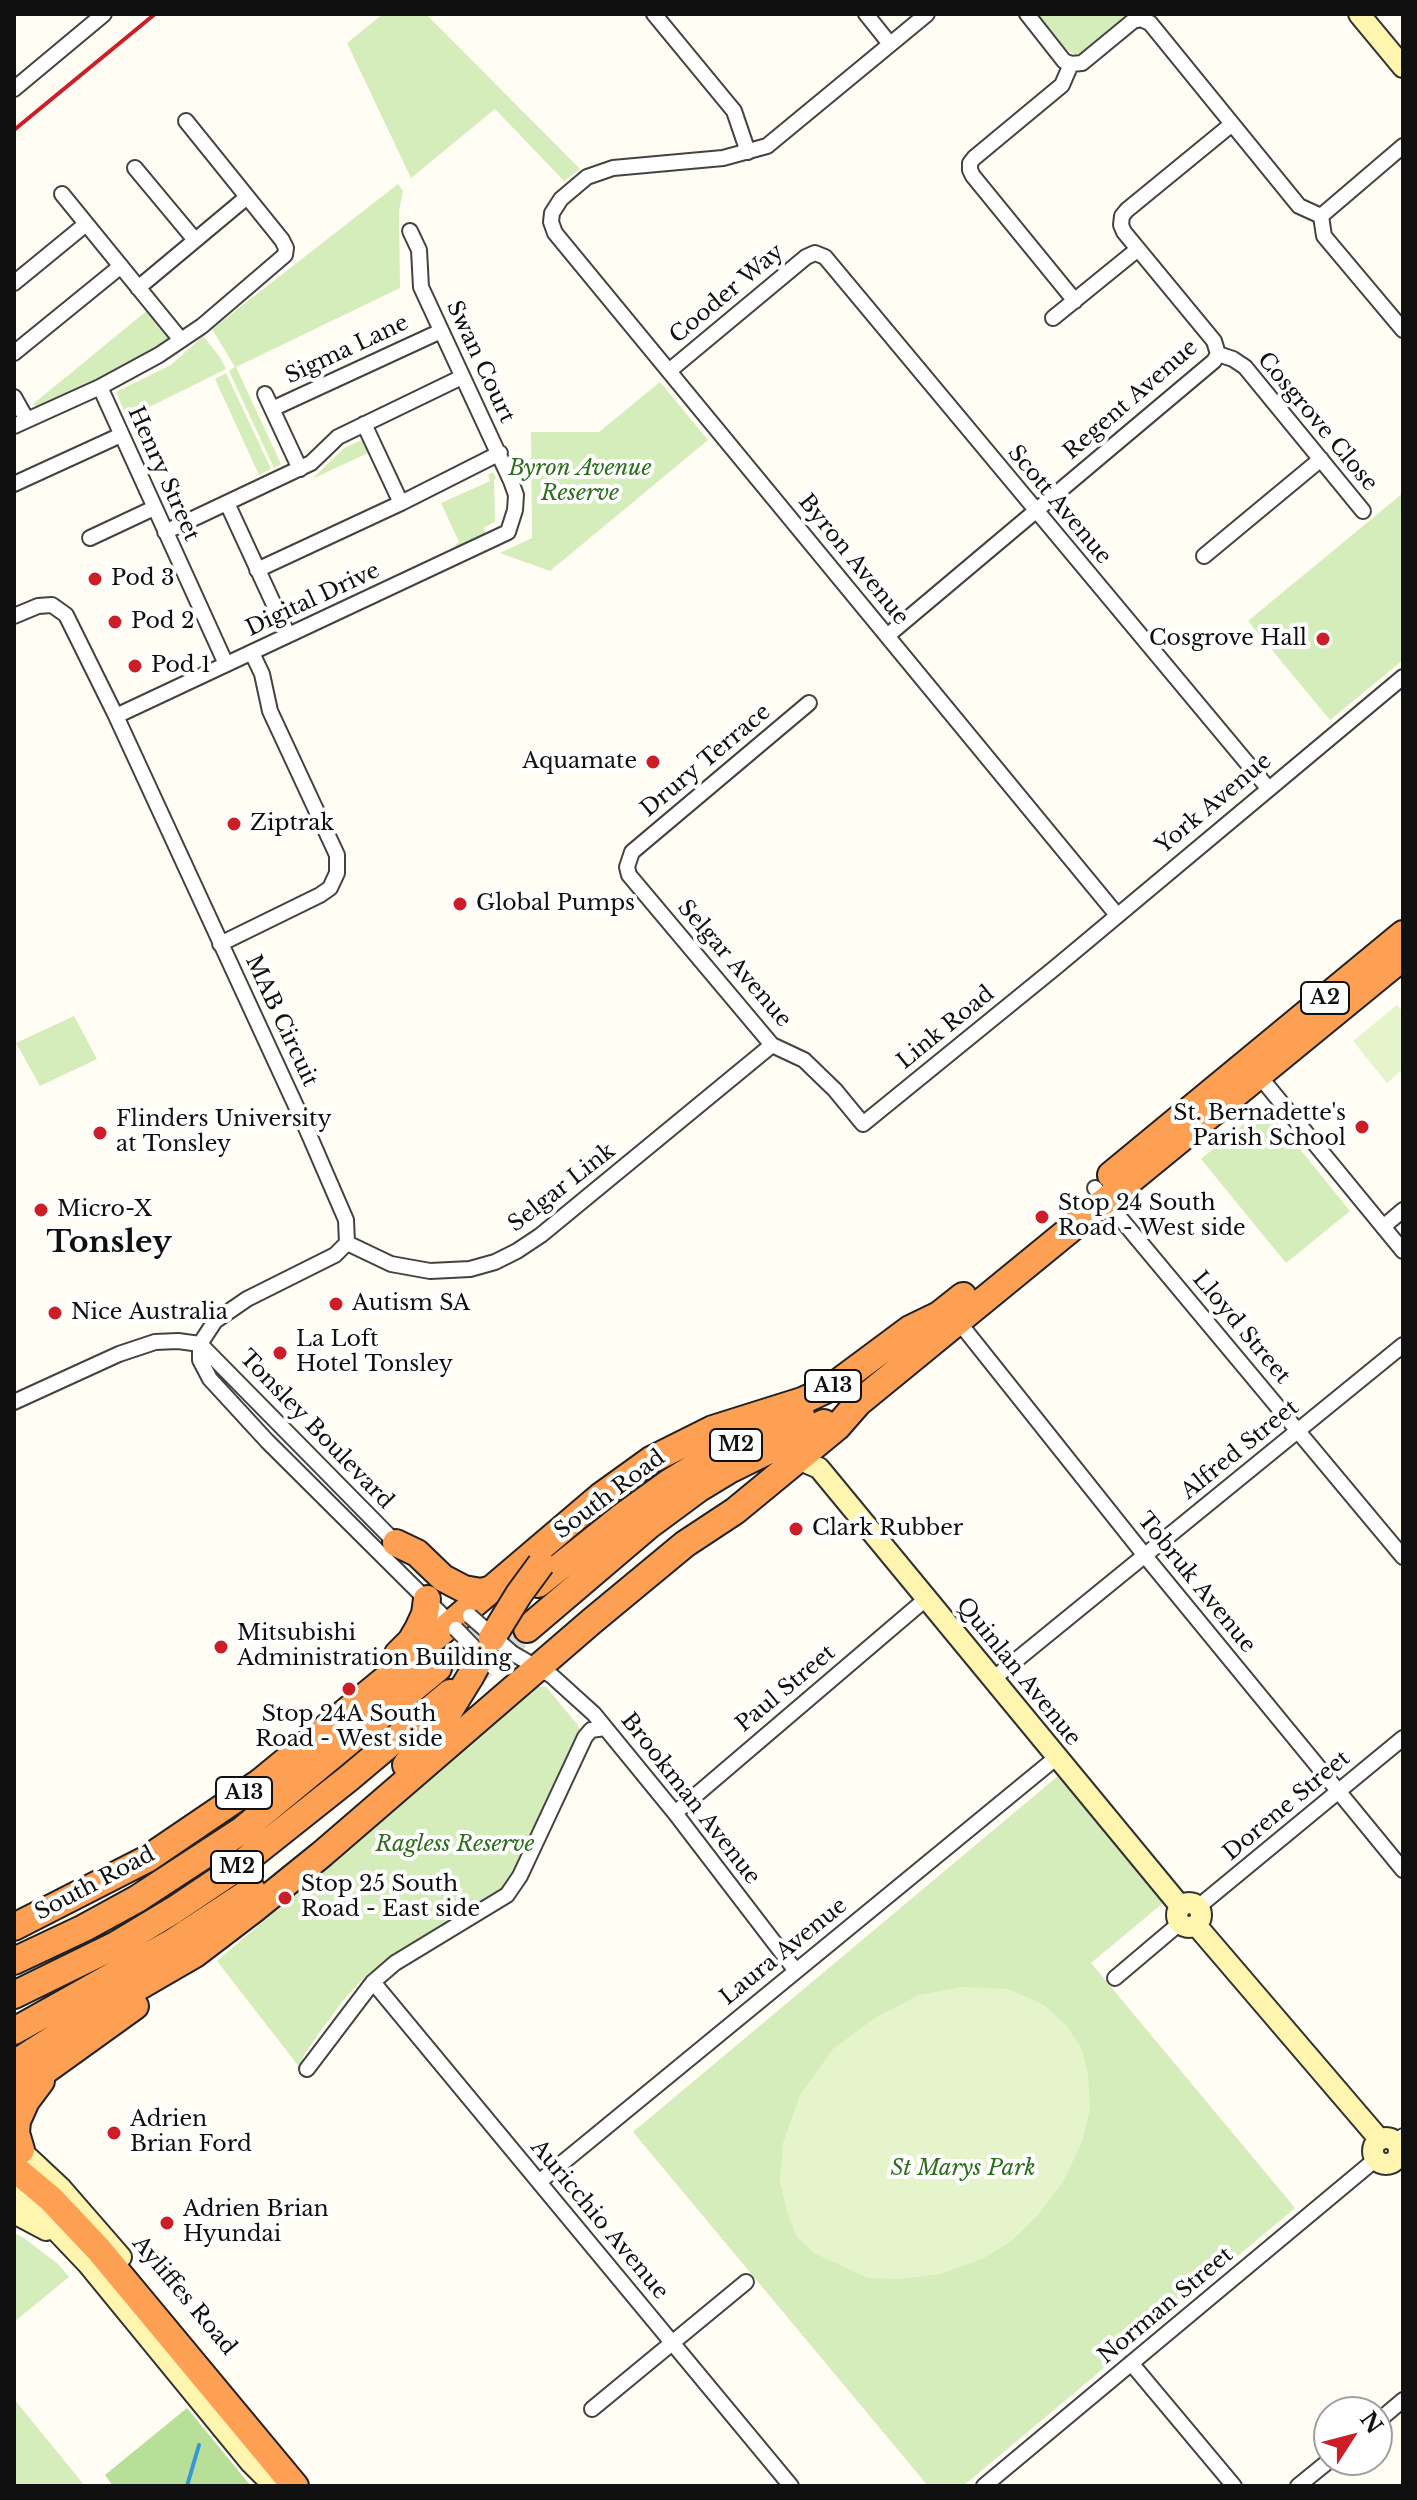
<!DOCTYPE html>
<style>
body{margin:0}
#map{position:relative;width:1417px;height:2500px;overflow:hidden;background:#fffdf4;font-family:"Libre Baskerville",serif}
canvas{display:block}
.frame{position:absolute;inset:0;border:16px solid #101010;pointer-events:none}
.north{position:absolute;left:1313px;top:2396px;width:80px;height:80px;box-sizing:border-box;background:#fff;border:2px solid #9f9f9f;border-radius:50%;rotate:54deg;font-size:22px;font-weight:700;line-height:32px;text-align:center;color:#101010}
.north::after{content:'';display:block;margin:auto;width:28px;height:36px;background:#cb1e27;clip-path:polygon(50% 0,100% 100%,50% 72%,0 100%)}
</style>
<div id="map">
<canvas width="1417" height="2500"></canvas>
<div class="frame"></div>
<div class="north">N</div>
</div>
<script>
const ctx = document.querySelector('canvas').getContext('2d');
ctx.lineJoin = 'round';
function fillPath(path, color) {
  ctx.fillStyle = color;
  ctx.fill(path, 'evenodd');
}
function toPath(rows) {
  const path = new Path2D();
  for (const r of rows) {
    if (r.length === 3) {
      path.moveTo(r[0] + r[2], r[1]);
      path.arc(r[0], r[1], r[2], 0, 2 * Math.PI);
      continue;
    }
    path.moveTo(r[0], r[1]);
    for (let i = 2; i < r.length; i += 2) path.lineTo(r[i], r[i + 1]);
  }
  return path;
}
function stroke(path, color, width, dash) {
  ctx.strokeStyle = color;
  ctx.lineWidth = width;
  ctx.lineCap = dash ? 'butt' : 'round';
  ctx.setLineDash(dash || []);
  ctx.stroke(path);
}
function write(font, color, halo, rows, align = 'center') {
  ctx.font = font + ' "Libre Baskerville",serif';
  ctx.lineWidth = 8;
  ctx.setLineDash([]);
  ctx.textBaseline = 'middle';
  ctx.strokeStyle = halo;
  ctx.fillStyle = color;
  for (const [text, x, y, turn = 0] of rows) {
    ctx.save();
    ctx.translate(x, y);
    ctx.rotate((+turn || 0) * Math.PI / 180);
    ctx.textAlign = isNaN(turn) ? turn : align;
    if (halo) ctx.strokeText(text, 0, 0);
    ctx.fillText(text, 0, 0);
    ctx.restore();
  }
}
const green = toPath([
 [383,14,426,14,580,169,564,181,495,109,411,178,347,43],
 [1037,14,1135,14,1081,55,1076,55,1067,50],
 [398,184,403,191,399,211,400,288,236,367,281,464,274,468,229,371,235,367,212,329],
 [149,309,168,333,171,338,169,346,157,354,39,408,33,404],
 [203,336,220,357,226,369,127,418,116,392,171,365],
 [226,373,271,469,259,475,215,379],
 [660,382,708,440,550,571,500,553,532,538,531,432,599,432],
 [362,440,368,453,312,479,344,448],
 [493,472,496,478,494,480,495,522,483,528,487,537,457,550,455,545,459,542,441,503,490,481,488,475],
 [1403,493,1403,660,1330,720,1248,621],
 [74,1016,97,1059,40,1086,16,1043],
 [1265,1106,1350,1211,1286,1263,1201,1159],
 [538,1687,546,1687,577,1724,580,1730,521,1863,501,1893,369,1973,345,1998,319,2033,304,2055,300,2068,217,1961],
 [1058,1776,1163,1903,1091,1963,1295,2208,963,2486,928,2486,633,2132],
 [14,2233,24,2238,58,2264,69,2277,14,2322],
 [14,2399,85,2486,14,2486]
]);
const forest = toPath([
 [187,2408,251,2486,113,2486,105,2475]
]);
const pitch = toPath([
 [1397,1005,1403,1012,1403,1069,1387,1083,1353,1041],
 [962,1987,1008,1989,1044,2005,1066,2025,1082,2049,1088,2074,1090,2109,1083,2140,1063,2182,1038,2215,1010,2242,984,2258,941,2274,900,2279,868,2278,814,2253,797,2237,787,2212,780,2182,783,2143,800,2095,833,2049,876,2017,919,1995]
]);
const stream = toPath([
 [187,2486,199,2445]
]);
const highwayTunnel = toPath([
 [438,1668,506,1611],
 [468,1678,527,1629]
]);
const street = toPath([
 [654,14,734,111,748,152],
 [866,14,890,44],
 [927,14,767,146,723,158,613,168,587,177,561,199,552,213,551,222,555,233,1117,915],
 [1027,14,1064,61,1071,64,1082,63,1133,21,1141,19,1150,23,1299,206,1321,216],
 [1071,64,1062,85,974,158,970,163,970,170,973,176,1075,301],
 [14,89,104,14],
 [135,168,195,240],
 [62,194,181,340],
 [1321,216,1324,236,1403,330],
 [1321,216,1403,146],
 [14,283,86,224],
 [138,288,247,197],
 [1053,318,1138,249],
 [14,353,121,266],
 [1218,354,1214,341,1124,232,1121,225,1122,216,1127,210,1232,124],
 [1218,354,1233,359,1245,367,1363,511],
 [669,371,806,257,815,253,825,257,1268,788],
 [100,387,226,664],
 [265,394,300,469],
 [14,397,27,420],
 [272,409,441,331],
 [14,426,100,387,159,355,202,326,285,255,286,248,282,240,186,121],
 [14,484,121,435],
 [227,503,288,635],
 [401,503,500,453],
 [165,532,311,463,338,437,462,377],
 [90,538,154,508],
 [1204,556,1321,459],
 [257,570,401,503,364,424],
 [14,616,38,606,52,605,66,615,116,716,307,1130,346,1220,347,1243,335,1255,247,1299,215,1321,200,1344,200,1360,210,1379,267,1441,454,1627],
 [887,636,1214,361,1218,354],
 [809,703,632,852,627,867,629,875,772,1045,804,1060,835,1090,863,1124,1056,967,1403,677],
 [116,716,508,532,515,510,516,495,511,481,421,287,419,250,410,231],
 [220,944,320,895,330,888,337,873,337,855,270,711,262,674,252,653],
 [1256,1072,1403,1251],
 [1095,1188,1403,1557],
 [1383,1227,1403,1210],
 [347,1243,391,1264,430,1271,470,1269,495,1262,517,1251,541,1235,772,1045],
 [958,1321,1146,1557,1403,1870],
 [200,1344,399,1546],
 [14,1402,119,1354,155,1342,178,1341,200,1344],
 [512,1653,552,1676,594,1714,675,1813,796,1971],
 [993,1679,1403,1345],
 [675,1813,927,1598],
 [1198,1907,1403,1738],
 [1115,1978,1180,1923],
 [373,1982,791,2486],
 [307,2069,373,1982,395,1963,507,1895,520,1876,585,1737,591,1730,605,1728],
 [1396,2143,1403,2136],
 [539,2182,1057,1757],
 [1131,2363,1234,2486],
 [592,2409,746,2282],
 [1377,2422,1403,2400],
 [984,2486,1376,2159],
 [1298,2486,1330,2460]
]);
const secondary = toPath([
 [1359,14,1403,67],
 [794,1462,805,1462,819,1468,1181,1907],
 [1189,1915,12],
 [1196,1925,1380,2140],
 [1386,2151,13],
 [14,2144,61,2188,121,2257],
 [14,2192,47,2221,87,2263,250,2462,274,2486],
 [14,2213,46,2230]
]);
const highway = toPath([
 [1111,1175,1403,934],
 [396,1543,417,1553,443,1578,464,1589,481,1592,492,1589],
 [538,1584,623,1516,670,1482,706,1460,801,1415],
 [527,1629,648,1526,698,1489,731,1469,824,1423],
 [398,1654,411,1641,418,1629,425,1614,427,1599],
 [406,1765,446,1716,470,1677],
 [14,1927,147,1859,259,1783,387,1678,601,1496,651,1460,713,1429,802,1401,832,1387,910,1329,939,1315,963,1296],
 [14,1961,84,1928,137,1899,241,1831,438,1668],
 [14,1995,116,1945,174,1910,232,1871,349,1778,450,1693],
 [14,2031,173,1942,252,1890],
 [14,2064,100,2009,195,1954,254,1909,322,1854,592,1621,685,1544,735,1511,837,1427,858,1403,1403,957],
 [14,2093,135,2006],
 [21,2150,16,2133,17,2121,26,2101,41,2081],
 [14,2168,51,2199,99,2250,295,2486]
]);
const rail = toPath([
 [14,130,155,14]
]);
const streetBridge = toPath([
 [470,1616,512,1653],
 [456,1629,493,1667]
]);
const highwayBridge = toPath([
 [492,1638,519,1594,541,1564],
 [470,1677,482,1655]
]);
const markers = [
 [95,579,8,"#cb1e27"],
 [115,622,8,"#cb1e27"],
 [1323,639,8,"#cb1e27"],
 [135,666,8,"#cb1e27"],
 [653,762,8,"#cb1e27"],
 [234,824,8,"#cb1e27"],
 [460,904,8,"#cb1e27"],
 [1362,1127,8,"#cb1e27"],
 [100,1133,8,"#cb1e27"],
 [41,1210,8,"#cb1e27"],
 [1042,1217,8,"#cb1e27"],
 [336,1304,8,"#cb1e27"],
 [55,1313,8,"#cb1e27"],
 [280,1353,8,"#cb1e27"],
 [796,1529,8,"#cb1e27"],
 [221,1647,8,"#cb1e27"],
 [349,1689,8,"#cb1e27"],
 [285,1898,8,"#cb1e27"],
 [114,2133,8,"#cb1e27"],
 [167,2223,8,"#cb1e27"]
];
const shields = [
 [1325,998,48],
 [833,1386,56],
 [736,1445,52],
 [244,1793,56],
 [237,1867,52]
];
const shieldNames = [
 ["A2",1325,998],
 ["A13",833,1386],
 ["M2",736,1445],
 ["A13",244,1793],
 ["M2",237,1867]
];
const streetNames = [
 ["Cooder Way",727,294,-40],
 ["Sigma Lane",347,350,-25],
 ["Swan Court",480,362,65],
 ["Regent Avenue",1131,400,-41],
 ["Cosgrove Close",1317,422,50],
 ["Henry Street",163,474,66],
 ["Scott Avenue",1059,505,50],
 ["Byron Avenue",853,560,51],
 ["Digital Drive",313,600,-25],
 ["Drury Terrace",706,761,-40],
 ["York Avenue",1214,804,-40],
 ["Selgar Avenue",734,964,49],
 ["MAB Circuit",281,1021,65],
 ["Link Road",946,1028,-39],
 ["Selgar Link",562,1188,-38],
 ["Lloyd Street",1241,1328,50],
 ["Tonsley Boulevard",316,1430,46],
 ["Alfred Street",1240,1450,-39],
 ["South Road",610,1495,-37],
 ["Tobruk Avenue",1196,1583,51],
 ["Quinlan Avenue",1018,1672,51],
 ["Paul Street",786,1689,-40],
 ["Brookman Avenue",690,1799,52],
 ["Dorene Street",1287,1806,-40],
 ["South Road",95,1884,-28],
 ["Laura Avenue",784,1952,-39],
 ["Auricchio Avenue",599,2220,50],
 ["Ayliffes Road",184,2296,50],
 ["Norman Street",1166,2306,-40]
];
const parkNames = [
 ["Byron Avenue",580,469],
 ["Reserve",580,494],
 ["Ragless Reserve",455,1845],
 ["St Marys Park",963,2169]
];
const poiNames = [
 ["Pod 3",111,579],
 ["Pod 2",131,622],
 ["Cosgrove Hall",1307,639,"right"],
 ["Pod 1",151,666],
 ["Aquamate",637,762,"right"],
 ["Ziptrak",250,824],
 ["Global Pumps",476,904],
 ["St. Bernadette's",1346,1114,"right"],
 ["Parish School",1346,1139,"right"],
 ["Flinders University",116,1120],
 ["at Tonsley",116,1145],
 ["Stop 24 South",1058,1204],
 ["Road - West side",1058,1229],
 ["Micro-X",57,1210],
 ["Autism SA",352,1304],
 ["Nice Australia",71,1313],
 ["La Loft",296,1340],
 ["Hotel Tonsley",296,1365],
 ["Clark Rubber",812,1529],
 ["Mitsubishi",237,1634],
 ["Administration Building",237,1659],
 ["Stop 24A South",349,1715,"center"],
 ["Road - West side",349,1740,"center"],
 ["Stop 25 South",301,1885],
 ["Road - East side",301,1910],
 ["Adrien",130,2120],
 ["Brian Ford",130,2145],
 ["Adrien Brian",183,2210],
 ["Hyundai",183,2235]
];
const districtNames = [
 ["Tonsley",109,1244]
];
fillPath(green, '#d5edba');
fillPath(forest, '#b8df98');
fillPath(pitch, '#e6f4cc');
stroke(stream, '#3798d6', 4);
stroke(highwayTunnel, '#dbd9d2', 26, [26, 13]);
stroke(street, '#434343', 18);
stroke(secondary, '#323232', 24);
stroke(highway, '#212121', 30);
stroke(street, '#fff', 14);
stroke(secondary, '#fff5af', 20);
stroke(highway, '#fda054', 26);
stroke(rail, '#cb1e27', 4);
stroke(streetBridge, '#434343', 18, []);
stroke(highwayBridge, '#212121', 30, []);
stroke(streetBridge, '#fff', 14);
stroke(highwayBridge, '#fda054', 26);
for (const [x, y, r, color] of markers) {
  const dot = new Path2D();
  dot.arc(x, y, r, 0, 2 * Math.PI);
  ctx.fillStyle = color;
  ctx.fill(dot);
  stroke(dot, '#fff', 3);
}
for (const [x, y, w] of shields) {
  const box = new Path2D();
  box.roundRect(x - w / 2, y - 16, w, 32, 6);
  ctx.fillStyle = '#fff';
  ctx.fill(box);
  stroke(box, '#101010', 2);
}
write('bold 20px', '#101010', null, shieldNames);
write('22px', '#101010', '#fff', streetNames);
write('italic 22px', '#2d6e1b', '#fff', parkNames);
write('22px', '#101010', '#fff', poiNames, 'left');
write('bold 30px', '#101010', '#fff', districtNames);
</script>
